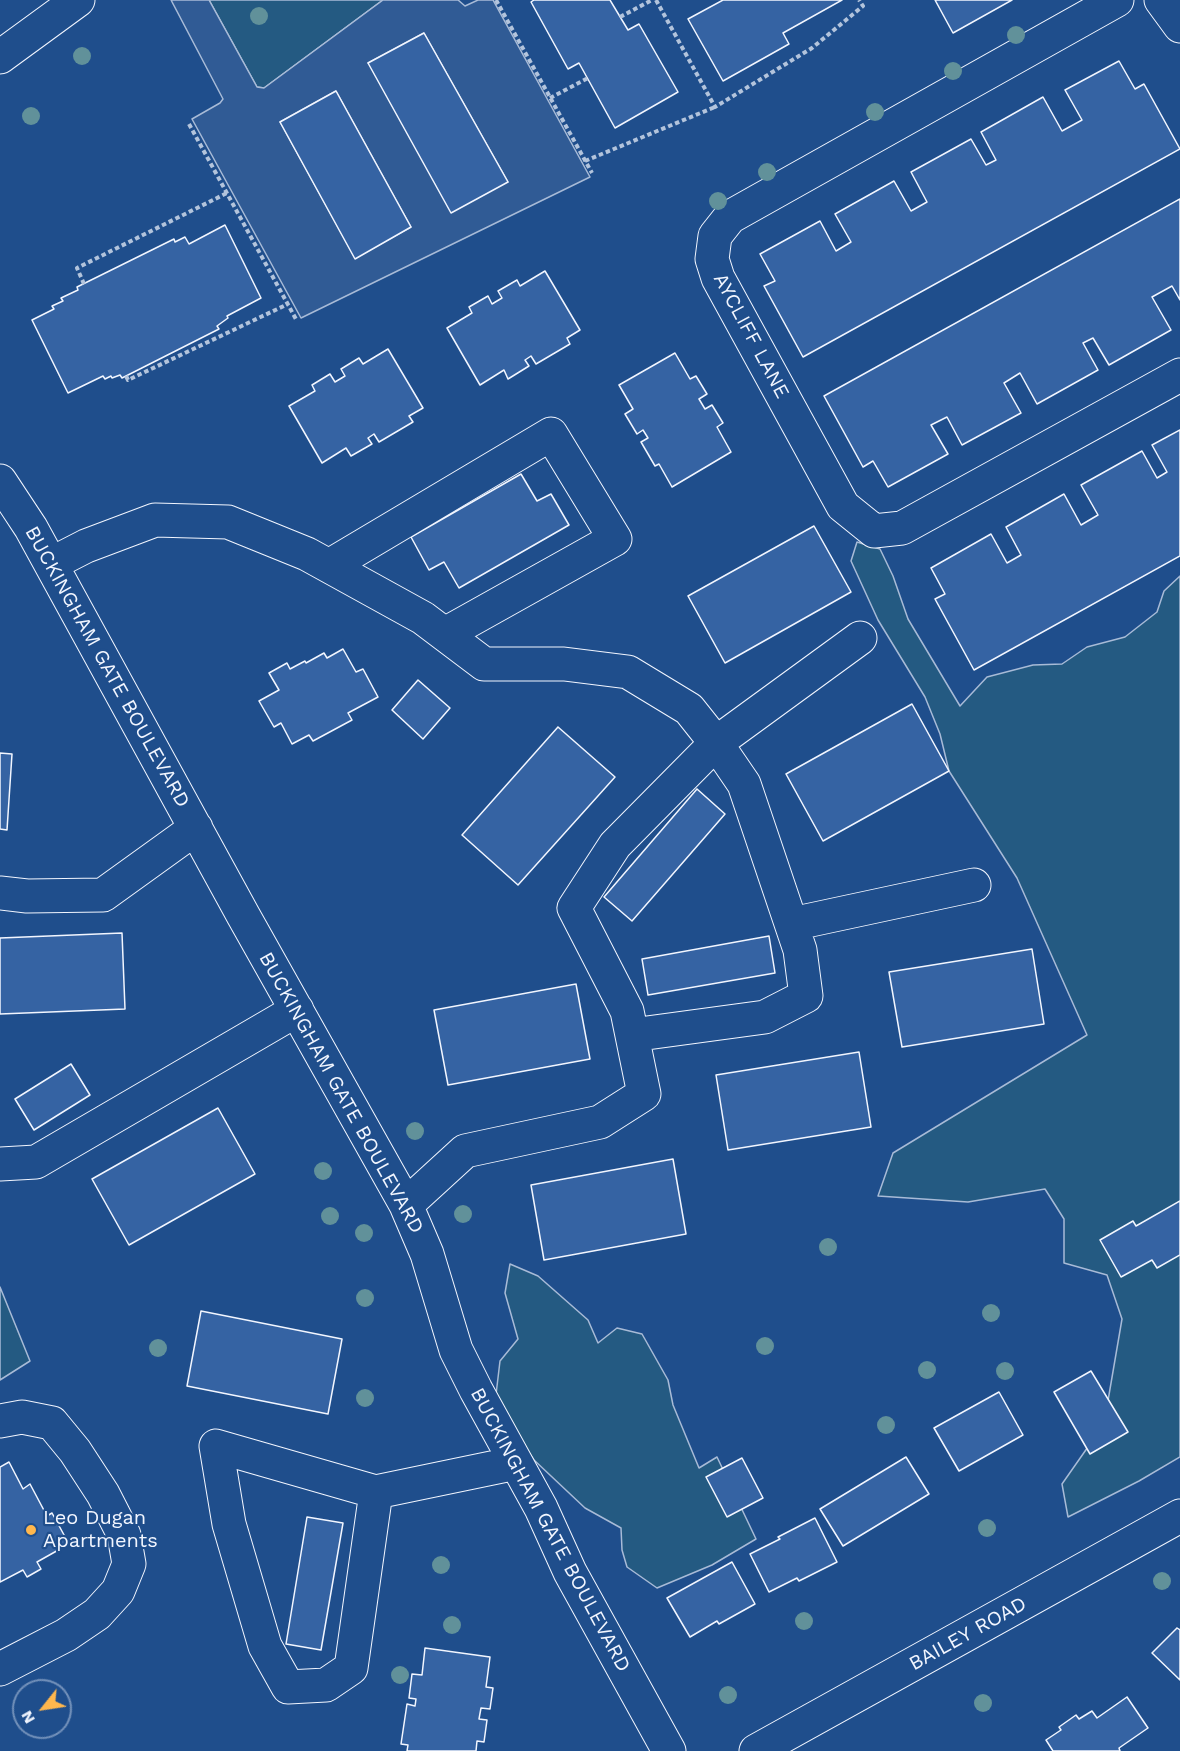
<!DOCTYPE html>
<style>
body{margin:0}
#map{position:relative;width:1180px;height:1751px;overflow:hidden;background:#1f4e8c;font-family:"Work Sans",sans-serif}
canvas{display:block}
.north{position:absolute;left:12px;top:1679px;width:60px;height:60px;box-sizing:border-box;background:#1f4e8c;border:2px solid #7391ba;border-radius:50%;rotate:240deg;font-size:16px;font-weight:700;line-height:24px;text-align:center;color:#f2f6ff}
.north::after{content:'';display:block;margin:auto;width:21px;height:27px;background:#ffb74d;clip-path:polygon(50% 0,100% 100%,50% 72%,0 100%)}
</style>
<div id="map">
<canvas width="1180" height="1751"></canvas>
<div class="north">N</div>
</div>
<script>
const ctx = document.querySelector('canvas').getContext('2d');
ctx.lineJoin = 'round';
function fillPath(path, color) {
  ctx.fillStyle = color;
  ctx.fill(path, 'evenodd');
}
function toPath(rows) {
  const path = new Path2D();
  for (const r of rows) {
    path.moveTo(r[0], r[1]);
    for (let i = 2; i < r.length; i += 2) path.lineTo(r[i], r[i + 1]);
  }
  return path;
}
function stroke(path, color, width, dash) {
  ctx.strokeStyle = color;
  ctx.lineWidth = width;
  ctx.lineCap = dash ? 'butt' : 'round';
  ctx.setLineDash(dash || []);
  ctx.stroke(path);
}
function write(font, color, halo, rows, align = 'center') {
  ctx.font = font + ' "Work Sans",sans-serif';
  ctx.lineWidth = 4.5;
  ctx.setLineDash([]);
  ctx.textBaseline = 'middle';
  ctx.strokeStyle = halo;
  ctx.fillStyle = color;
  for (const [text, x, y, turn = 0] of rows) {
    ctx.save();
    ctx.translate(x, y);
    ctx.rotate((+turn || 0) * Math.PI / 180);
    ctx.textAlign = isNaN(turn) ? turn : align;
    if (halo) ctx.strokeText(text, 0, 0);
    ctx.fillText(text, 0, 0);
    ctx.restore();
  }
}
const green = toPath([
 [209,0,383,0,264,88,257,87,209,0],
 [857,542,880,549,893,576,908,619,960,706,987,677,1033,665,1062,664,1087,647,1125,637,1157,612,1164,591,1180,576,1180,1457,1139,1481,1068,1517,1062,1484,1104,1424,1122,1319,1107,1275,1064,1263,1064,1219,1045,1189,968,1202,878,1196,893,1153,1087,1035,1017,878,949,771,940,734,925,697,878,620,851,561,857,542],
 [510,1264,538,1276,588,1320,598,1343,617,1328,642,1334,668,1380,673,1405,699,1468,717,1457,756,1539,712,1565,657,1588,627,1567,622,1550,621,1528,585,1508,534,1460,495,1403,500,1361,518,1339,505,1293,510,1264],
 [0,1287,30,1361,0,1380,0,1287]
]);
const parking = toPath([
 [171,0,209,0,257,87,264,88,383,0,458,0,465,6,478,0,493,0,590,177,301,318,192,119,220,103,223,99,171,0],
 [424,33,508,182,368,63,424,33],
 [336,91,411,227,355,258,280,122,336,91]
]);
const building = toPath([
 [534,0,610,0,628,30,639,24,678,92,615,128,579,63,568,69,531,2,534,0],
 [723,0,842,0,783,33,789,44,723,81,688,19,723,0],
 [935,0,1012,0,953,33,935,0],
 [424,33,508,182,451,213,368,63,424,33],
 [1119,61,1135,89,1144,84,1180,149,803,357,764,286,775,281,760,254,820,221,836,251,851,242,835,214,894,181,911,211,927,202,911,172,971,139,986,165,996,160,981,132,1043,97,1062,131,1082,120,1065,90,1119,61],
 [336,91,411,227,355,259,280,122,336,91],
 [1180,199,1180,300,1172,286,1152,297,1171,330,1109,365,1093,338,1083,343,1098,370,1037,404,1020,373,1004,383,1021,413,962,445,947,417,931,425,948,454,888,487,873,461,863,467,824,396,1180,199],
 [225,225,261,298,227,316,228,318,217,326,219,329,126,376,122,378,120,375,112,378,111,376,105,379,103,376,68,393,32,320,54,309,52,306,63,301,61,298,78,290,77,287,174,239,175,242,185,237,189,244,225,225],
 [545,271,580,330,567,338,570,344,536,364,531,356,525,360,529,366,508,379,504,370,480,385,447,328,472,313,469,307,488,296,492,304,502,298,498,291,517,280,520,286,545,271],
 [388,349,423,408,409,416,413,422,379,442,374,434,368,438,372,444,351,456,346,448,322,463,289,406,315,391,312,385,330,374,335,382,345,376,341,369,359,358,363,364,388,349],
 [675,353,690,379,696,376,707,394,699,399,705,409,712,405,723,423,717,427,731,452,672,487,659,464,655,466,641,442,648,438,643,430,637,434,625,414,633,409,619,385,675,353],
 [1180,430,1180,556,974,670,935,599,945,594,931,568,991,534,1007,563,1021,555,1006,527,1064,494,1081,525,1098,515,1081,485,1142,451,1157,478,1167,472,1152,445,1180,430],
 [521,474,537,501,551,494,569,525,459,588,444,562,429,570,411,537,521,474],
 [814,526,851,592,725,663,688,596,814,526],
 [343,649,356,672,363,669,378,697,348,713,352,720,313,741,309,735,292,744,281,723,274,727,259,701,279,690,269,673,287,663,290,669,305,661,306,663,324,653,327,658,343,649],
 [418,680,450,708,423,739,392,710,418,680],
 [912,704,949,771,823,841,786,774,912,704],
 [558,727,615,777,518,885,462,835,558,727],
 [0,753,12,754,7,830,0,829,0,753],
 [697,789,725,814,632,921,604,897,697,789],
 [122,933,125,1009,0,1014,0,938,122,933],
 [769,936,775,973,648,995,642,959,769,936],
 [1032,949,1044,1024,902,1047,889,972,1032,949],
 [576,984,590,1059,448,1085,434,1010,576,984],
 [859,1052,871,1127,728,1150,716,1075,859,1052],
 [71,1064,90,1095,34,1130,15,1099,71,1064],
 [218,1108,255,1174,129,1245,92,1179,218,1108],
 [673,1159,686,1234,544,1260,531,1185,673,1159],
 [1180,1201,1180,1255,1157,1268,1152,1260,1121,1277,1100,1240,1133,1221,1136,1226,1180,1201],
 [201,1311,342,1339,328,1414,187,1386,201,1311],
 [1091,1371,1128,1432,1090,1454,1054,1392,1091,1371],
 [999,1392,1023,1435,959,1471,934,1428,999,1392],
 [906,1457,929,1494,843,1546,820,1509,906,1457],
 [742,1458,763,1498,727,1517,706,1477,742,1458],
 [9,1462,23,1489,30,1484,47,1516,52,1513,69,1544,37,1562,41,1569,27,1577,23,1570,0,1582,0,1467,9,1462],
 [307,1517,343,1523,321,1650,286,1644,307,1517],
 [815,1518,837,1562,799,1581,797,1578,769,1592,750,1554,780,1539,778,1537,815,1518],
 [732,1562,755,1604,719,1624,717,1621,690,1637,667,1598,732,1562],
 [1177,1628,1180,1630,1180,1680,1152,1653,1177,1628],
 [425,1648,490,1657,486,1687,493,1688,490,1709,481,1708,479,1719,487,1720,484,1742,477,1741,476,1751,407,1751,408,1745,401,1744,407,1704,415,1706,416,1699,409,1698,412,1674,422,1675,425,1648],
 [1127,1697,1148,1728,1119,1748,1120,1751,1053,1751,1046,1740,1061,1730,1059,1727,1076,1715,1079,1719,1092,1711,1097,1718,1127,1697]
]);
const path = toPath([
 [496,0,592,173],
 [656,0,715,107,812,48,863,6,859,0],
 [620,17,652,0],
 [550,98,588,78],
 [189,124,297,321],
 [585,161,715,107],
 [84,284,77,268,227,193],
 [126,376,128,380,288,304]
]);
const minor = toPath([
 [1117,0,730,217,715,236,712,259,718,278,843,506,874,531,902,528,1180,375],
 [1161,0,1180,26],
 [0,57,78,0],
 [0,481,31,528,243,915,406,1205,427,1254,456,1350,476,1390,541,1508,570,1572,669,1751],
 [51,564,86,546,155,520,228,522,307,554,423,618,484,664,564,664,628,672,689,709,716,743,615,845,574,908,627,1011,644,1094,600,1122,465,1151,406,1205],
 [329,566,551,434,615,539,445,634],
 [0,893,27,896,103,895,196,828],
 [792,924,974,885],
 [632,1035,765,1017,806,996,800,950,744,784,716,743,860,638],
 [0,1164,36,1162,297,1010],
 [0,1421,22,1417,52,1423,75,1451,103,1494,124,1535,129,1564,118,1591,97,1614,66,1635,0,1669],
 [376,1492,216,1446,229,1524,265,1646,288,1687,326,1685,351,1668,376,1492,516,1463],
 [756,1751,1180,1516]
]);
const trees = [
 [259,16],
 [1016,35],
 [82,56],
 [953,71],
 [875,112],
 [31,116],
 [767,172],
 [718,201],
 [415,1131],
 [323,1171],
 [463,1214],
 [330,1216],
 [364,1233],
 [828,1247],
 [365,1298],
 [991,1313],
 [765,1346],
 [158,1348],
 [927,1370],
 [1005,1371],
 [365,1398],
 [886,1425],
 [987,1528],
 [441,1565],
 [1162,1581],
 [804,1621],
 [452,1625],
 [400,1675],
 [728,1695],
 [983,1703]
];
const markers = [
 [31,1530,6,"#ffb74d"]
];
const streetNames = [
 ["AYCLIFF LANE",751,336,62],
 ["BUCKINGHAM GATE BOULEVARD",107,667,61],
 ["BUCKINGHAM GATE BOULEVARD",341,1093,61],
 ["BUCKINGHAM GATE BOULEVARD",550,1530,62],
 ["BAILEY ROAD",968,1634,-29]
];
const poiNames = [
 ["Leo Dugan",43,1518],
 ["Apartments",43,1541]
];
fillPath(green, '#245a82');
stroke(green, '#a8bbd7', 1.5);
fillPath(parking, '#305b95');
stroke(parking, '#a8bbd7', 1.5);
fillPath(building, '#3563a3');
stroke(building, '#f2f6ff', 1.5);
stroke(minor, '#f2f6ff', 35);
stroke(path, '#b3c4dc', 4, [4.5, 3]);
stroke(minor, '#1f4e8c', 33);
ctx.fillStyle = '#61919a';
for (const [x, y] of trees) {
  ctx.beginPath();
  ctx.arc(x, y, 9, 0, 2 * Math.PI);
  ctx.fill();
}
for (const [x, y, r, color] of markers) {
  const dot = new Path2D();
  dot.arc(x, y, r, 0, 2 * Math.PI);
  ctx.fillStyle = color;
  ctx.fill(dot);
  stroke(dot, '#1f4e8c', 2);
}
write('20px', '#f2f6ff', '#1f4e8c', streetNames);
write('20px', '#f2f6ff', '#1f4e8c', poiNames, 'left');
</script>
